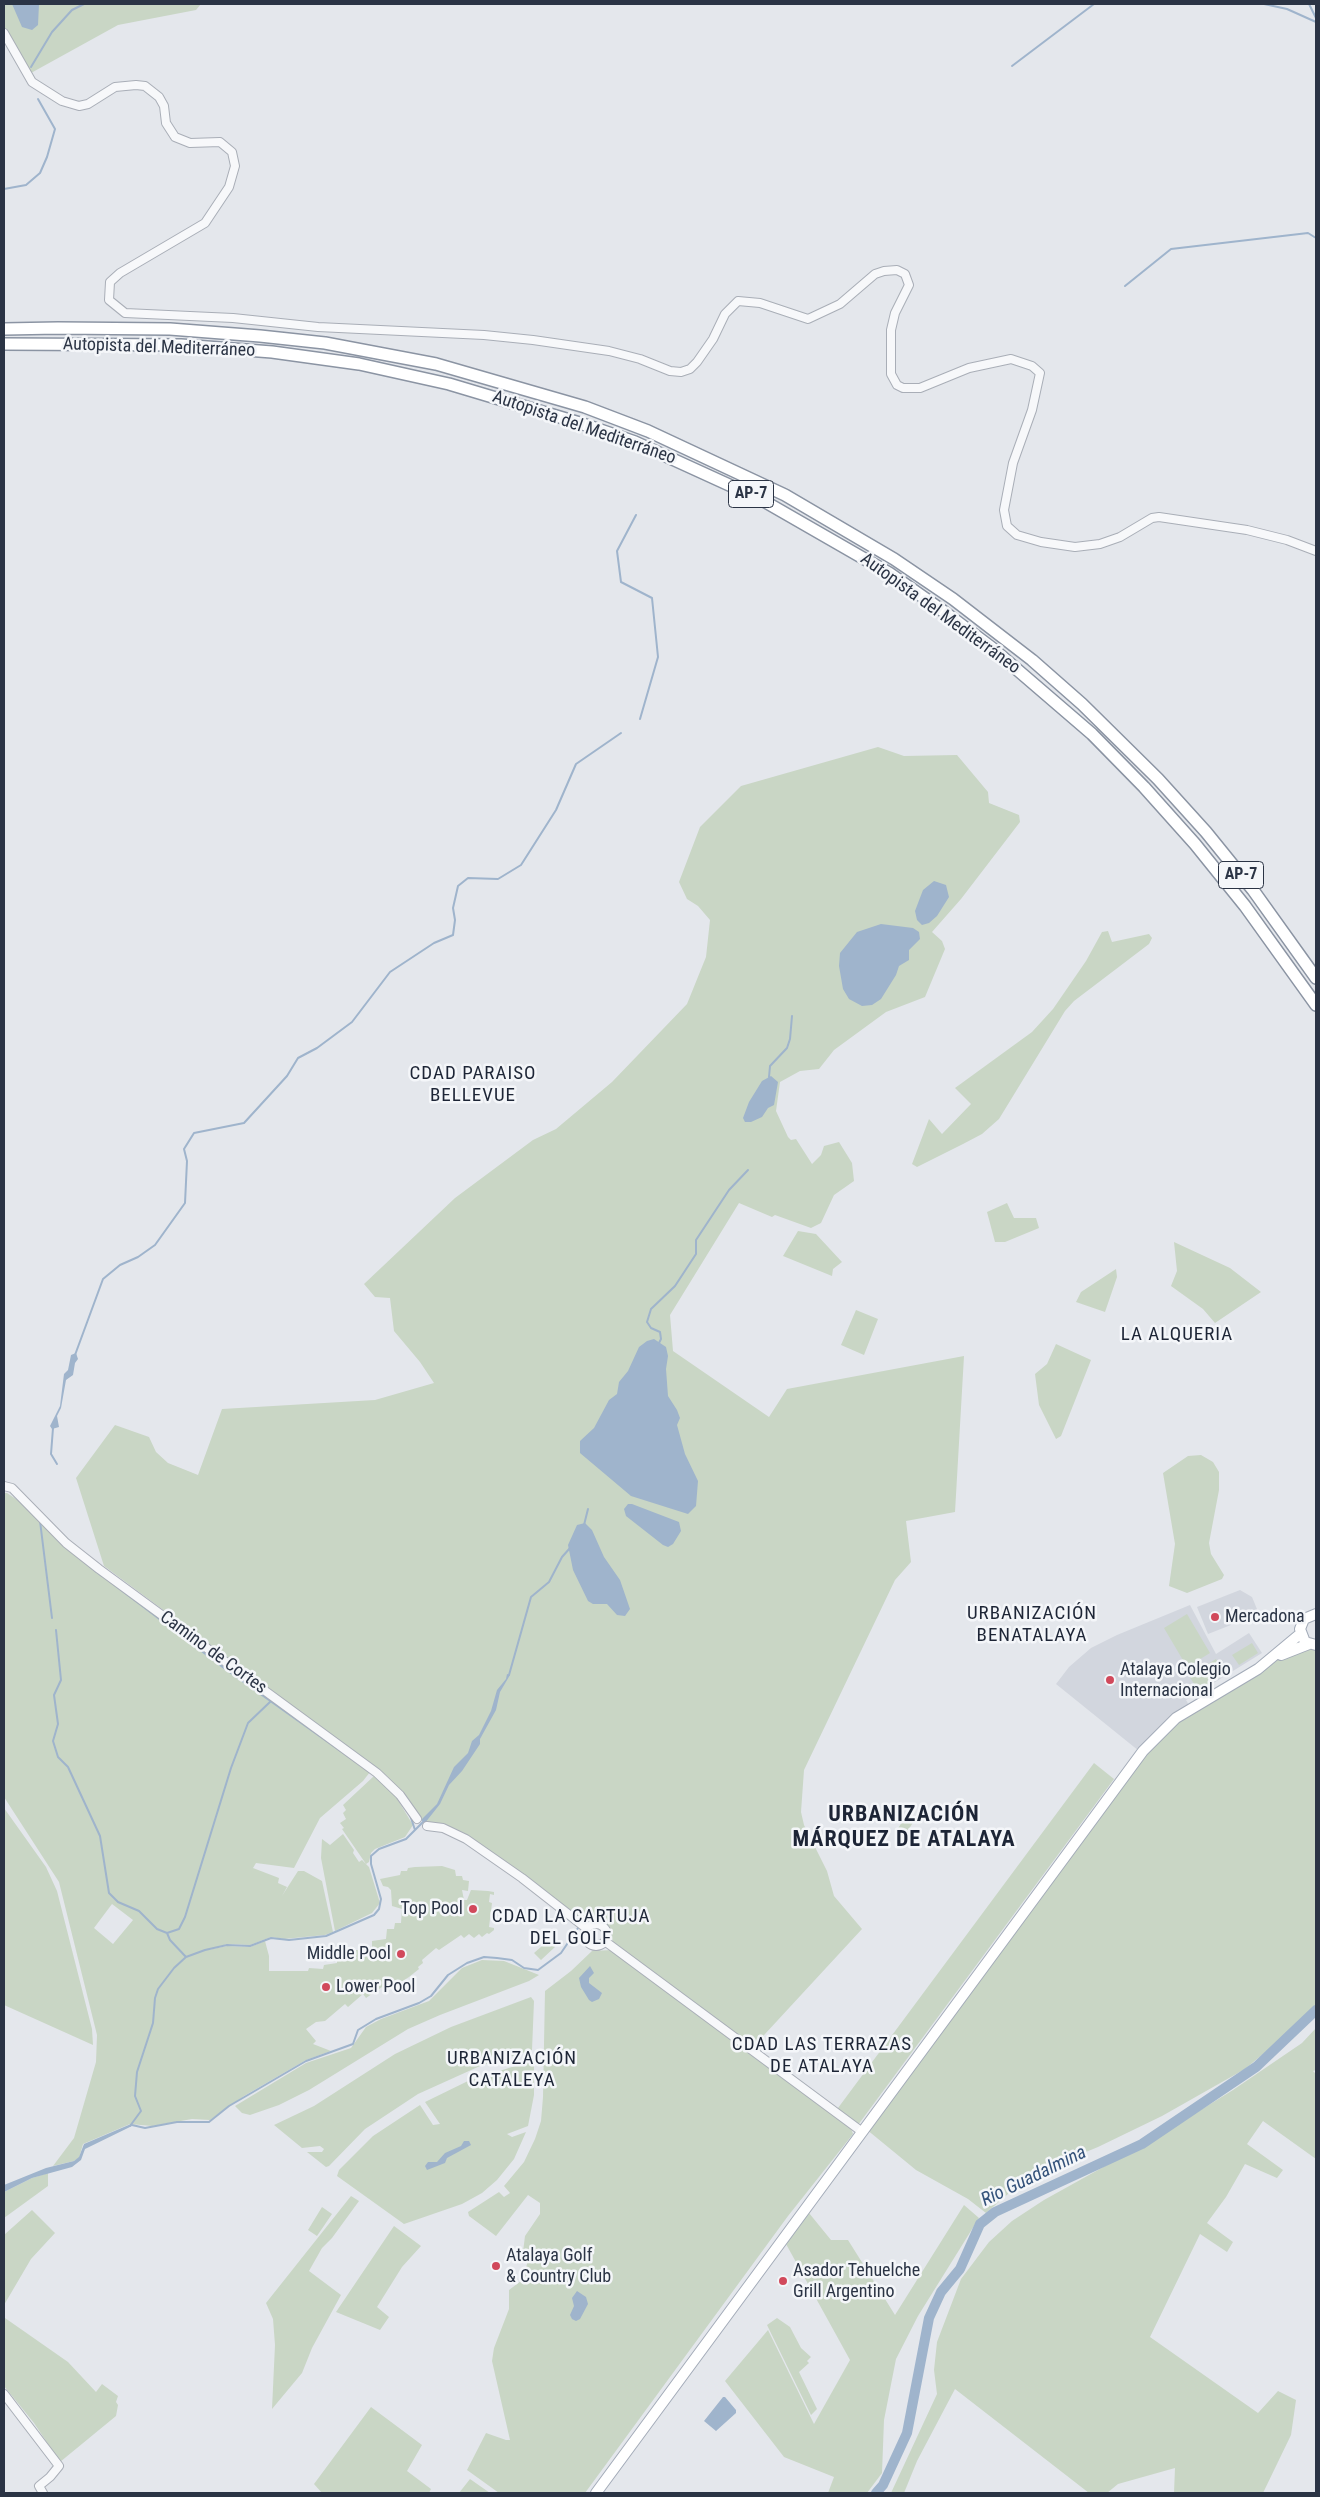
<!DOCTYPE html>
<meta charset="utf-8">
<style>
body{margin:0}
#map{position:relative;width:1320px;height:2497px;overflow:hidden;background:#e4e7ec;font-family:"Roboto Condensed",sans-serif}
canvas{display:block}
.frame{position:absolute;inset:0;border:5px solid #2b3445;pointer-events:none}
</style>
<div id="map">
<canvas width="1320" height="2497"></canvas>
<div class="frame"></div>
</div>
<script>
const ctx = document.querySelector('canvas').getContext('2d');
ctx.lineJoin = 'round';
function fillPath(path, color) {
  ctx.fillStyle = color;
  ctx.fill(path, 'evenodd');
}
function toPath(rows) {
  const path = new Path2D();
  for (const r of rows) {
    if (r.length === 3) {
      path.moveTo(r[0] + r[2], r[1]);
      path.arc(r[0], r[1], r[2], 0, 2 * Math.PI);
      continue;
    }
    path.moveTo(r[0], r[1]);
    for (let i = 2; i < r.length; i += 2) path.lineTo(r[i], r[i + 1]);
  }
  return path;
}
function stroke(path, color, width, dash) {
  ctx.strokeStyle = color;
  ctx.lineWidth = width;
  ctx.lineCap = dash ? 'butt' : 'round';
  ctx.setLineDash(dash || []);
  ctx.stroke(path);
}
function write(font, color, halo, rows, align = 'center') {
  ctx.font = font + ' "Roboto Condensed",sans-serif';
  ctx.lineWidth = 5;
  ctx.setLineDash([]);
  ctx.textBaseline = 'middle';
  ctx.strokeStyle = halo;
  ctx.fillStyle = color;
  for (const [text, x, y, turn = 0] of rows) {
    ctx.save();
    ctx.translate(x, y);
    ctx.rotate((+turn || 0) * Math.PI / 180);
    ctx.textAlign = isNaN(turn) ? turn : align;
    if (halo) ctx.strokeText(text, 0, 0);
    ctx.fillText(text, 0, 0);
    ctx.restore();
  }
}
const built = toPath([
 [1240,1590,1252,1597,1259,1614,1208,1634,1197,1607],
 [1190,1605,1216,1654,1249,1633,1262,1653,1186,1700,1189,1705,1139,1751,1056,1684,1069,1667,1091,1648,1117,1635]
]);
const green = toPath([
 [4,4,201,4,196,10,118,25,31,73,4,27],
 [878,747,904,756,957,755,988,792,989,803,1019,815,1020,822,961,899,932,932,942,941,945,949,925,997,886,1012,834,1050,819,1069,800,1071,780,1082,776,1111,788,1137,791,1140,796,1139,812,1164,821,1155,824,1146,839,1142,852,1163,854,1181,834,1195,821,1223,811,1228,775,1215,772,1217,739,1203,670,1315,673,1351,769,1417,787,1389,964,1356,955,1512,906,1521,911,1562,895,1580,804,1770,801,1812,804,1825,827,1871,834,1896,862,1929,753,2047,613,1943,611,1931,603,1922,592,1919,581,1921,459,1832,425,1823,416,1815,397,1787,387,1776,104,1566,76,1478,115,1425,149,1437,156,1452,168,1463,198,1475,222,1409,375,1400,434,1383,420,1362,394,1331,390,1298,375,1297,364,1284,455,1198,533,1140,556,1129,612,1082,687,1004,706,957,710,920,698,906,687,899,679,882,700,827,741,786],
 [1108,931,1112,942,1149,934,1152,938,1149,944,1074,1001,1065,1011,999,1119,982,1134,963,1144,917,1167,912,1164,929,1119,942,1134,971,1104,955,1088,1032,1032,1053,1009,1086,961,1102,932],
 [1007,1203,1014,1218,1036,1218,1039,1228,1005,1242,995,1242,987,1212],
 [798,1231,816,1234,842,1262,833,1269,832,1276,783,1256],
 [1174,1242,1230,1268,1261,1292,1215,1323,1203,1309,1171,1286,1177,1271],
 [1116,1269,1117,1277,1105,1312,1076,1302,1081,1292],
 [856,1310,878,1319,864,1355,841,1345],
 [1056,1344,1091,1360,1061,1436,1056,1439,1039,1405,1035,1374,1047,1364],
 [1201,1455,1213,1462,1219,1472,1219,1490,1209,1543,1211,1554,1224,1575,1222,1579,1187,1593,1169,1586,1175,1544,1163,1473,1188,1456],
 [4,1493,7,1493,22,1503,44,1522,64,1547,370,1772,363,1781,320,1818,294,1868,256,1863,253,1868,279,1878,278,1883,287,1887,282,1896,298,1871,304,1871,322,1881,333,1932,325,1935,284,1939,271,1937,250,1945,227,1944,208,1950,227,1946,250,1947,265,1941,269,1956,269,1971,308,1971,309,1968,323,1969,324,1965,337,1963,337,1960,344,1960,345,1954,351,1954,352,1950,365,1950,365,1947,372,1947,372,1941,386,1939,387,1929,394,1929,395,1923,401,1923,402,1909,392,1906,391,1890,388,1887,383,1886,380,1879,400,1875,401,1871,407,1871,408,1868,415,1867,442,1866,455,1870,456,1876,462,1876,463,1880,469,1881,468,1891,462,1890,464,1900,467,1900,471,1890,488,1891,494,1892,494,1895,490,1894,489,1902,492,1903,489,1927,494,1928,494,1930,489,1934,487,1933,482,1937,479,1934,474,1938,469,1934,464,1938,461,1935,439,1950,436,1948,422,1960,423,1963,418,1967,419,1969,409,1977,398,1984,395,1982,384,1989,382,1987,366,1998,363,1994,348,2007,345,2004,325,2021,316,2022,306,2029,316,2041,313,2044,331,2051,306,2060,244,2096,210,2120,192,2119,152,2126,130,2124,83,2144,79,2158,74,2161,53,2166,74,2138,96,2062,97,2035,59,1882,4,1797],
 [112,1904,133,1920,113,1944,94,1928],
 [1187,1614,1210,1653,1187,1667,1164,1628],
 [1252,1643,1258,1653,1239,1665,1232,1655],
 [1316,1649,1316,2006,1293,2029,1245,2069,1162,2116,1098,2147,1030,2175,986,2213,968,2199,916,2170,866,2129,1135,1765,1167,1730,1205,1703,1250,1679,1279,1658,1297,1650],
 [1216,1659,1225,1674,1198,1690,1189,1676],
 [1094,1763,1114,1779,858,2125,837,2110,838,2108],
 [374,1776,393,1792,413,1825,405,1837,375,1849,371,1853,369,1862,366,1864,342,1829,344,1828,340,1823,346,1819,343,1813,346,1810,343,1805],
 [4,1808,46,1867,57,1891,92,2029,93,2045,4,2005],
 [906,1816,914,1821,903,1838,895,1833],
 [343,1834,354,1850,353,1853,359,1862,362,1860,369,1867,380,1903,372,1913,335,1931,321,1858,322,1839,330,1845],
 [549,1940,555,1947,541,1960,534,1953],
 [612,1950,851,2128,853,2134,788,2216,585,2493,499,2493,467,2470,486,2433,506,2440,510,2440,492,2361,494,2348,509,2309,509,2290,521,2281,526,2268,529,2256,523,2252,525,2236,540,2214,540,2203,528,2195,496,2236,469,2216,468,2212,499,2192,504,2197,510,2193,504,2186,524,2162,535,2139,541,2121,543,2097,545,1991,571,1971,592,1951],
 [482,1960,504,1961,539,1975,529,1981,440,2015,408,2029,309,2090,279,2105,250,2115,242,2113,235,2106,306,2063,351,2048,366,2027,381,2019,429,2001,462,1968],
 [531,1997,534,2001,532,2050,480,2066,418,2094,365,2129,329,2166,326,2167,307,2152,322,2152,324,2149,320,2146,302,2148,274,2125,314,2106,395,2054,451,2027],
 [1316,2028,1316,2070,1313,2071,1316,2074,1316,2159,1263,2121,1247,2144,1283,2170,1277,2178,1245,2164,1226,2197,1207,2223,1233,2242,1227,2252,1200,2234,1150,2337,1258,2413,1278,2391,1296,2400,1291,2435,1263,2493,1174,2493,1175,2468,1118,2484,1107,2493,1089,2493,955,2389,917,2461,904,2493,891,2493,937,2394,934,2370,937,2342,961,2279,989,2242,1012,2221,1044,2200,1152,2140,1233,2090,1302,2043],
 [534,2060,534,2095,528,2126,507,2134,512,2137,526,2132,514,2159,497,2180,482,2193,462,2204,404,2224,337,2176,339,2170,373,2136,420,2105,433,2125,440,2124,425,2102,468,2081],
 [48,2173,48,2186,4,2218,4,2192,32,2178],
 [351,2196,359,2201,332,2238,322,2248,309,2271,341,2295,312,2348,302,2373,272,2409,275,2345,273,2319,266,2303],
 [964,2205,979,2218,918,2316,896,2359,884,2420,882,2473,867,2493,828,2493,834,2477,784,2457,725,2381,768,2330,814,2424,850,2360,786,2244,809,2213,831,2240,848,2240,895,2315],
 [322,2207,332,2214,317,2236,308,2230],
 [32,2210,55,2233,31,2259,4,2305,4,2235],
 [394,2226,421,2246,402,2267,377,2307,389,2317,380,2330,336,2312],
 [5,2318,68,2362,96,2392,102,2384,118,2396,116,2402,118,2405,116,2416,60,2462,34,2423,4,2386],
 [777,2318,790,2327,801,2348,811,2357,807,2361,809,2363,799,2372,817,2409,811,2415,767,2325],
 [371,2407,422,2445,407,2471,431,2489,429,2493,322,2493,314,2484],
 [470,2479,490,2493,459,2493]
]);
const water = toPath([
 [12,4,39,4,38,25,32,30,22,27],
 [934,881,946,885,949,897,937,916,929,923,922,925,917,920,915,911,923,890],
 [881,924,913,928,919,932,920,939,909,950,909,960,899,966,896,975,881,999,872,1005,862,1006,849,999,843,989,839,966,840,953,857,932],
 [771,1076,778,1082,774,1105,768,1108,762,1117,751,1122,745,1122,743,1118,749,1102,762,1081],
 [654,1339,666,1347,668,1356,666,1369,668,1396,677,1410,680,1418,677,1425,685,1454,698,1481,696,1506,688,1514,631,1496,580,1453,580,1441,594,1428,609,1400,617,1394,619,1382,628,1371,639,1347,647,1341],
 [76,1353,78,1359,75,1363,73,1375,66,1380,61,1408,57,1416,59,1427,52,1429,50,1426,60,1406,64,1374,68,1370,71,1355],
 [632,1504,679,1522,681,1531,673,1544,668,1547,663,1545,626,1516,624,1509,628,1504],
 [585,1523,592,1530,604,1557,620,1580,630,1609,625,1616,617,1615,607,1604,593,1604,588,1601,573,1570,568,1545,577,1525],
 [507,1674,510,1675,500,1692,496,1710,480,1739,480,1744,462,1771,449,1785,440,1804,425,1823,421,1820,437,1804,454,1767,468,1753,472,1741,479,1735,491,1711,497,1690,506,1679],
 [590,1966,594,1973,589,1978,589,1983,602,1993,599,1999,592,2002,589,2000,581,1987,579,1978],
 [131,2124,132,2126,85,2149,81,2160,72,2167,32,2178,4,2192,4,2185,46,2168,74,2161,79,2157,84,2144],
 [464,2141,469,2141,471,2145,447,2158,445,2163,427,2170,425,2166,428,2162,437,2162,445,2153,461,2146],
 [577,2291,586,2297,588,2304,580,2319,576,2321,572,2319,570,2315,574,2306,572,2298],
 [723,2397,725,2397,736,2410,736,2413,716,2431,704,2421]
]);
const stream = toPath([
 [1264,4,1287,9,1316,22],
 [1309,4,1316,18],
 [1012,66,1094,4],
 [31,67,52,32,72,10,84,4],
 [4,189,26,185,40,173,47,157,55,129,38,99],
 [1125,286,1171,249,1308,233,1316,238],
 [636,515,617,551,621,582,652,598,658,657,640,719],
 [769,1077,770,1066,787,1048,790,1039,792,1016],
 [658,1345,661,1339,660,1332,651,1328,647,1322,651,1309,675,1286,696,1254,696,1240,729,1190,748,1170],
 [75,1355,103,1279,120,1265,138,1257,155,1245,185,1203,187,1161,184,1149,194,1133,244,1123,287,1076,298,1058,317,1048,352,1022,390,972,434,943,453,935,455,920,453,908,458,886,468,878,498,879,521,865,556,810,576,764,621,733],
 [53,1428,51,1454,57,1464],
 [40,1521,52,1618],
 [584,1525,588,1509],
 [78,1557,102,1576],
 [108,1580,224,1668,356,1762],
 [56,1630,61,1680,54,1695,58,1724,53,1741,58,1757,68,1767,100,1836,109,1893,118,1902,139,1911,157,1929,167,1933,170,1940,186,1957],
 [509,1675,531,1597,549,1582,562,1557,570,1548],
 [410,1815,415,1830],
 [167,1933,179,1929,185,1917,231,1768,248,1723,271,1701],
 [132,2125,145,2128,177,2122,209,2122,229,2106,306,2061,353,2044,358,2030,376,2019,419,2003,431,1996,448,1975,467,1963,484,1957,497,1958,512,1960,524,1968,538,1970,561,1953,578,1928],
 [130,2126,141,2111,135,2096,137,2072,153,2023,155,1998,158,1989,174,1968,186,1957,205,1950,227,1945,250,1946,271,1938,289,1940,326,1936,374,1915,379,1909,381,1899,371,1864,371,1856,379,1849,406,1839,424,1821]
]);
const river = toPath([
 [876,2493,883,2485,907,2433,929,2318,941,2292,960,2269,980,2224,995,2212,1142,2144,1256,2067,1316,2010]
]);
const minor = toPath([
 [4,33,32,82,62,101,79,106,88,104,115,87,136,85,145,86,159,97,164,106,166,123,175,137,190,143,220,142,232,152,235,166,229,187,205,223,120,273,110,282,109,300,125,313,233,318,318,327,484,335,533,340,609,351,640,359,670,371,681,372,690,369,697,362,713,339,725,314,738,301,760,303,808,319,840,304,875,274,884,271,897,270,905,274,909,285,895,313,891,330,891,374,897,385,903,388,920,388,969,368,1011,359,1032,366,1040,373,1032,410,1013,463,1004,510,1007,526,1017,535,1041,542,1075,547,1100,544,1120,537,1152,518,1159,517,1247,530,1287,540,1316,551],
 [4,1486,12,1488,66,1543,99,1569,377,1773,400,1795,417,1819],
 [427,1826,443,1828,466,1839,522,1878,586,1928],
 [596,1935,11],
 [606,1942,861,2131],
 [4,2394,59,2466,50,2477,39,2486,43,2493]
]);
const major = toPath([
 [1316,1614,1304,1619,1300,1629,1305,1642,1316,1645],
 [1281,1655,1309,1644],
 [596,2493,1143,1751,1176,1718,1258,1669,1300,1634]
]);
const highway = toPath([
 [4,329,58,328,170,329,260,336,325,343,436,364,585,407,648,431,785,495,894,559,953,599,1032,660,1082,704,1158,779,1206,832,1253,890,1316,978],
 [4,344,181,345,272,352,359,364,449,384,583,424,635,442,762,500,889,573,943,611,992,648,1092,734,1144,787,1195,844,1245,906,1316,1005]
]);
const markers = [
 [1215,1617,5,"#d1495b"],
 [1110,1680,5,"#d1495b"],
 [473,1909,5,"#d1495b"],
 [401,1954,5,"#d1495b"],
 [326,1987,5,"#d1495b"],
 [496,2266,5,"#d1495b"],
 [783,2281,5,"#d1495b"]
];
const shields = [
 [751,494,45],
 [1241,875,45]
];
const shieldNames = [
 ["AP-7",751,494],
 ["AP-7",1241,875]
];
const streetNames = [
 ["Autopista del Mediterráneo",159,348,2],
 ["Autopista del Mediterráneo",584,428,19],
 ["Autopista del Mediterráneo",940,614,36],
 ["Camino de Cortes",213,1653,36]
];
const poiNames = [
 ["Mercadona",1225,1617],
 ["Atalaya Colegio",1120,1670],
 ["Internacional",1120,1691],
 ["Top Pool",463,1909,"right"],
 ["Middle Pool",391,1954,"right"],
 ["Lower Pool",336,1987],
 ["Atalaya Golf",506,2256],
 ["& Country Club",506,2277],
 ["Asador Tehuelche",793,2271],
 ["Grill Argentino",793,2292]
];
const neighbourhoodNames = [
 ["CDAD PARAISO",473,1074],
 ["BELLEVUE",473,1096],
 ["LA ALQUERIA",1177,1335],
 ["URBANIZACIÓN",1032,1614],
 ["BENATALAYA",1032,1636],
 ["CDAD LA CARTUJA",571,1917],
 ["DEL GOLF",571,1939],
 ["CDAD LAS TERRAZAS",822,2045],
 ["DE ATALAYA",822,2067],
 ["URBANIZACIÓN",512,2059],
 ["CATALEYA",512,2081]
];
const waterNames = [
 ["Rio Guadalmina",1034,2177,-26]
];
const districtNames = [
 ["URBANIZACIÓN",904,1815],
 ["MÁRQUEZ DE ATALAYA",904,1840]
];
fillPath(built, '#d2d6de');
fillPath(green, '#c9d6c5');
fillPath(water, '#9fb4cc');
stroke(stream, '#9fb4cc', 2);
stroke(river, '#9fb4cc', 10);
stroke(minor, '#a9aeb7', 10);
stroke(major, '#a3abb8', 12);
stroke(highway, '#8b94a3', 14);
stroke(minor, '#f7f8fa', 8);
stroke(major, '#fff', 10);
stroke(highway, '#fff', 11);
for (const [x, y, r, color] of markers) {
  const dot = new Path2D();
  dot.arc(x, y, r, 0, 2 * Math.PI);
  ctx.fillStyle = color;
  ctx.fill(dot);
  stroke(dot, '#f4f6f9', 2);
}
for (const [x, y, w] of shields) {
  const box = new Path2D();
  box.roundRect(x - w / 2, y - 13.5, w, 27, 4);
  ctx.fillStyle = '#f4f6f9';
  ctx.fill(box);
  stroke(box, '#2b3445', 1);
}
write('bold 16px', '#2b3445', null, shieldNames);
write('18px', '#2b3445', '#f4f6f9', streetNames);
write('18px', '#2b3445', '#f4f6f9', poiNames, 'left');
ctx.letterSpacing = '1px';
write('19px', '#1d2536', '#f4f6f9', neighbourhoodNames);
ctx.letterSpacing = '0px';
write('italic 19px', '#34527a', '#f4f6f9', waterNames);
ctx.letterSpacing = '1px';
write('bold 22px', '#1d2536', '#f4f6f9', districtNames);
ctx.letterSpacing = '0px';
</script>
